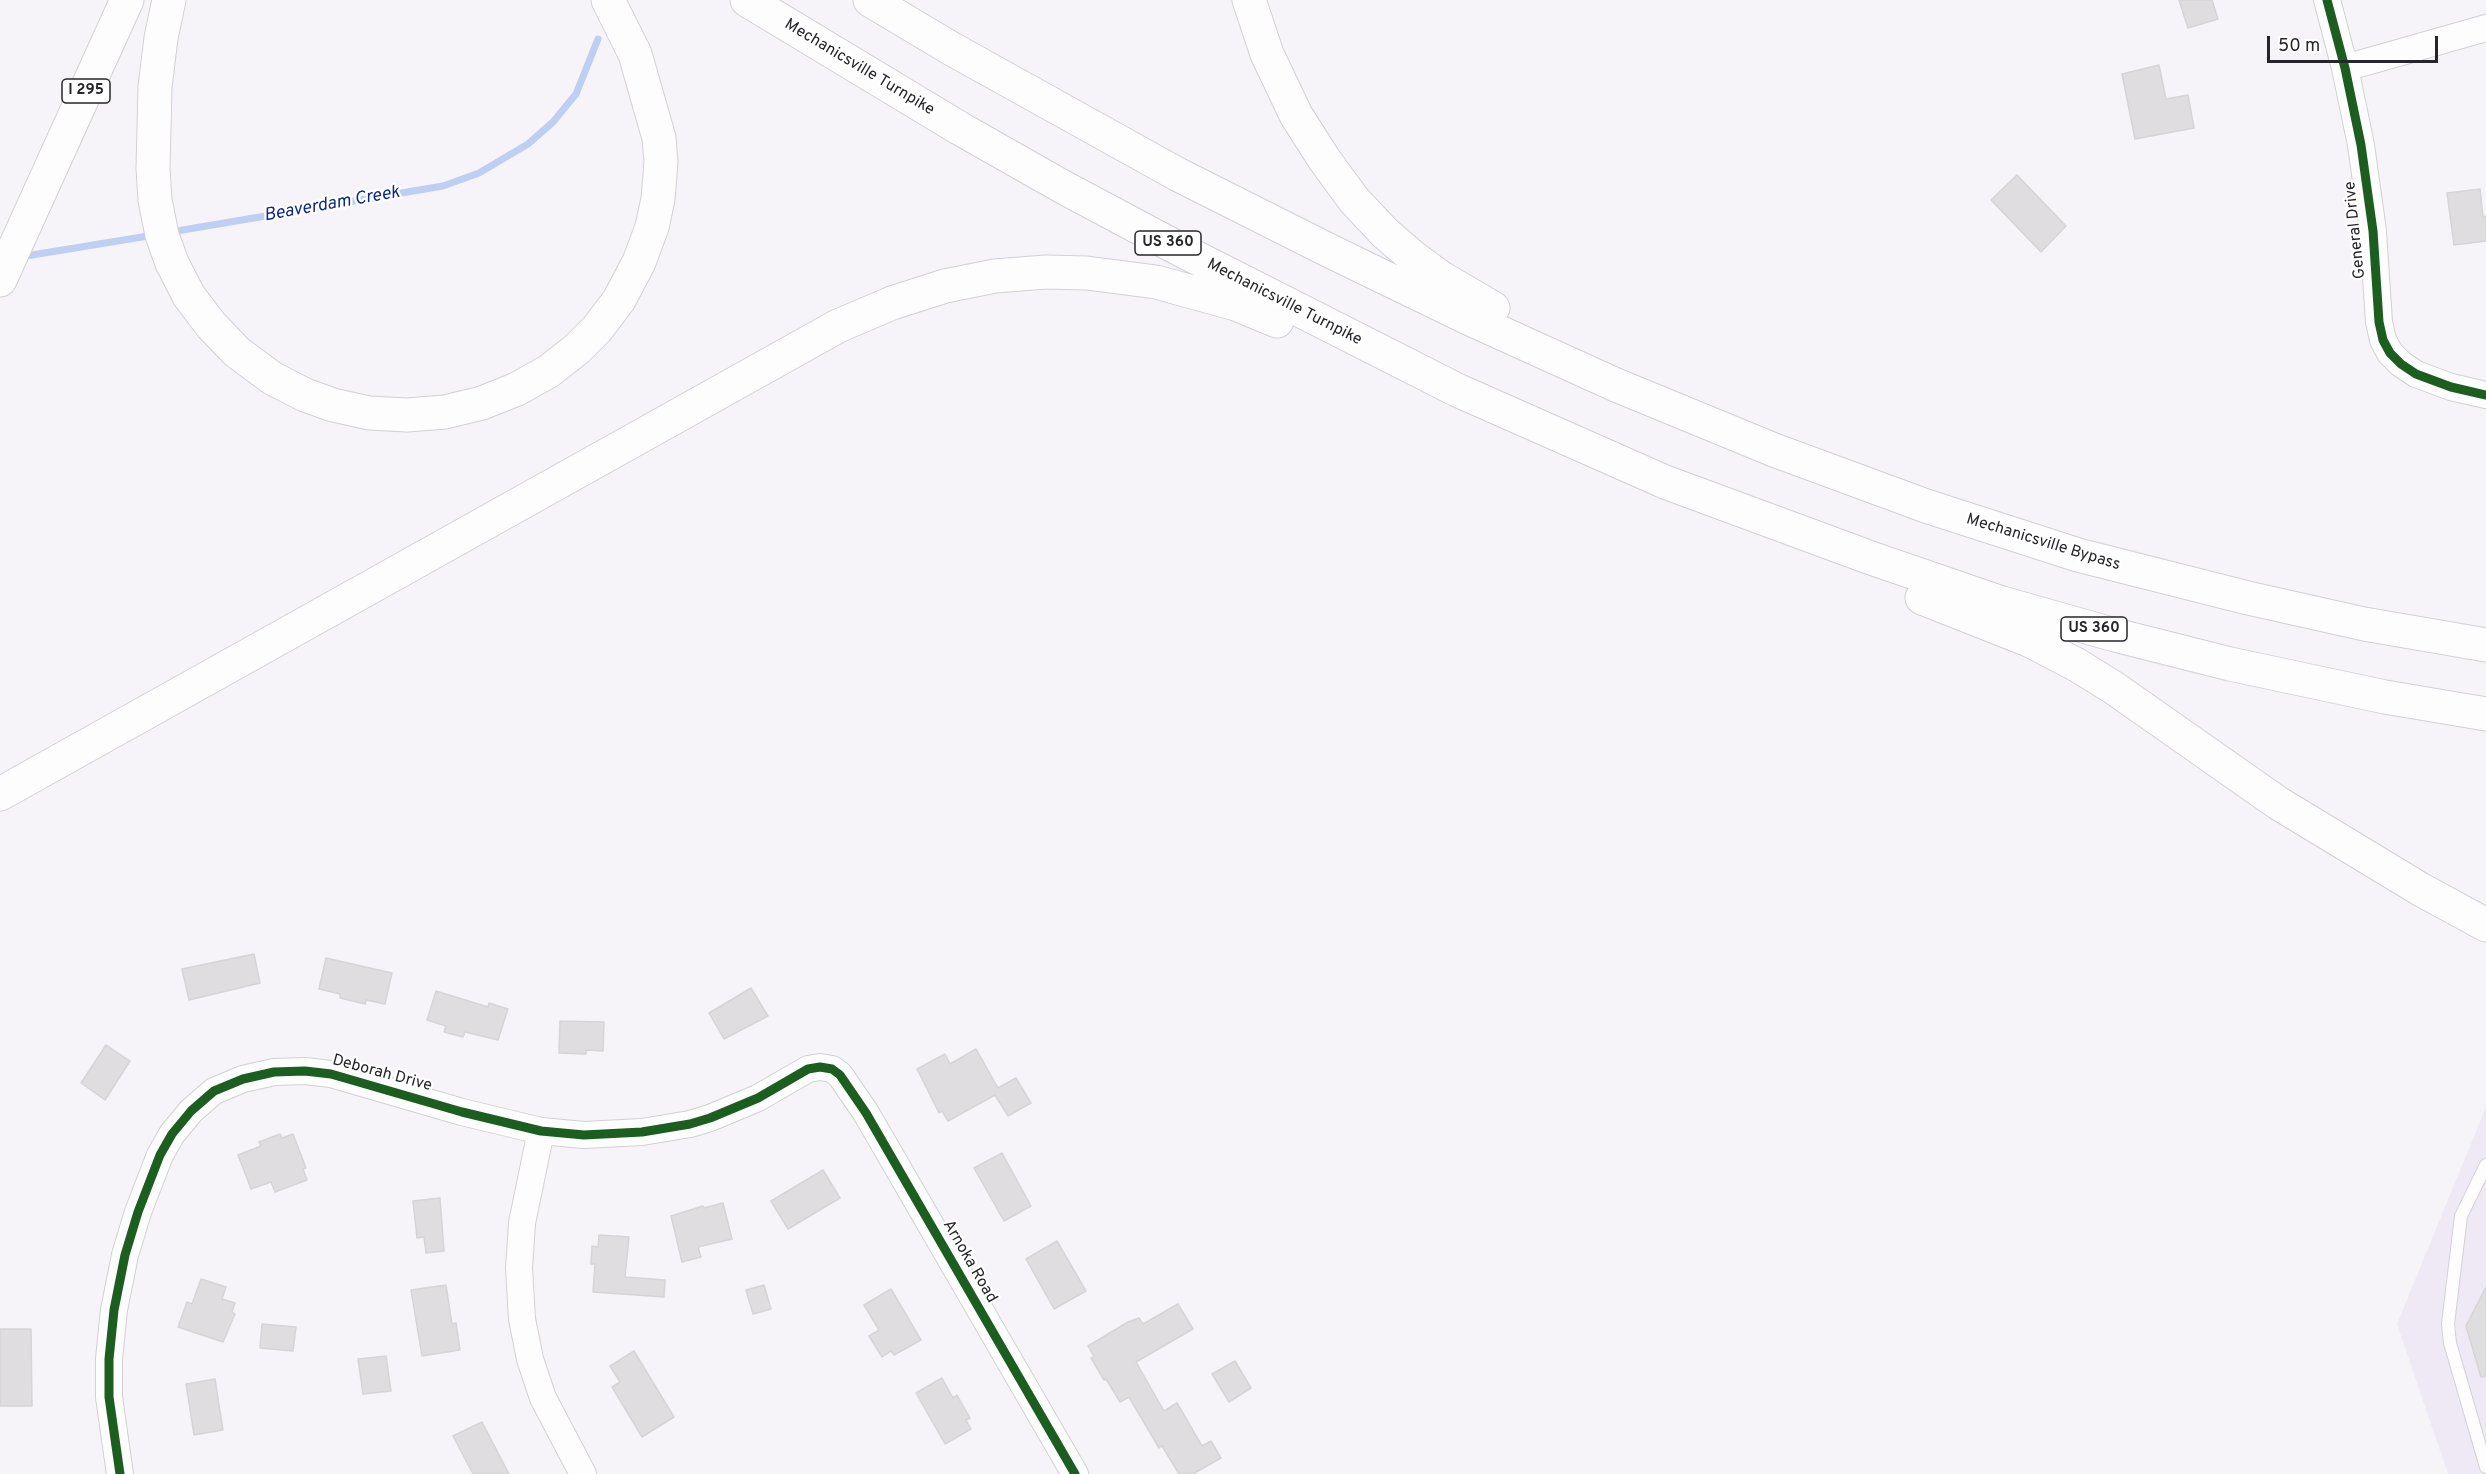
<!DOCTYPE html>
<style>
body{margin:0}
#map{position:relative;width:2486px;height:1474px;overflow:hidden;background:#f6f4f9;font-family:Overpass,sans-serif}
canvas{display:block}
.scale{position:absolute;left:2267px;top:36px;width:171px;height:27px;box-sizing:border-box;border:3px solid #262529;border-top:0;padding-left:8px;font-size:18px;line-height:21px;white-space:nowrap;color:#262529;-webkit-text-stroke:4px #fff;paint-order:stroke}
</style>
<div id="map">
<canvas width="2486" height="1474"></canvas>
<div class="scale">50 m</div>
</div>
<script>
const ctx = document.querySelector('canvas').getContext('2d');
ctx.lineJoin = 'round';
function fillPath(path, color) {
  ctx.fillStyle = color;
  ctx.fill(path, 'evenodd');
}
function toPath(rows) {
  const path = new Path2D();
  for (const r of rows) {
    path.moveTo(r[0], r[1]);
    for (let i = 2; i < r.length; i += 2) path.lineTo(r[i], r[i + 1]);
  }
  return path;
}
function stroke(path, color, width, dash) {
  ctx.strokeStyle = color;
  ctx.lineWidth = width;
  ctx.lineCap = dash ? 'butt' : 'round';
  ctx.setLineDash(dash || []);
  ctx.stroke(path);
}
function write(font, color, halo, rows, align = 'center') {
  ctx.font = font + ' Overpass,sans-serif';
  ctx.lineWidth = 4.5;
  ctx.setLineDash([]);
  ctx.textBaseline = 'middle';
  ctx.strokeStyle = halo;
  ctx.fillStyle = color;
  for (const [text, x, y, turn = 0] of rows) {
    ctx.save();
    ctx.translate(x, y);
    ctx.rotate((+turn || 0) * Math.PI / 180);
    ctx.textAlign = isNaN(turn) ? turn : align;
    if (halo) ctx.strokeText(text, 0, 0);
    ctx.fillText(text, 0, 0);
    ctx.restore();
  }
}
const built = toPath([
 [2486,1107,2486,1474,2448,1474,2397,1324]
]);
const stream = toPath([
 [171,232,443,186,479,173,528,144,553,122,576,94,598,39],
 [20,257,154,235]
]);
const building = toPath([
 [2179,0,2212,0,2218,19,2188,28,2179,0],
 [2159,65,2166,99,2188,95,2194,128,2135,139,2122,74,2159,65],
 [2017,175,2066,226,2041,252,1991,200,2017,175],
 [2480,189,2483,217,2486,216,2486,241,2454,245,2447,193,2480,189],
 [254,954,260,983,189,1000,182,969,254,954],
 [326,958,392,973,385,1004,366,1000,365,1004,340,998,340,994,319,989,326,958],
 [751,988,768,1016,724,1039,709,1013,751,988],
 [436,991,488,1007,489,1003,508,1009,498,1040,465,1032,463,1037,444,1032,446,1026,427,1020,436,991],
 [560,1021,604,1022,603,1051,586,1050,586,1054,559,1053,560,1021],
 [106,1045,130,1061,105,1100,81,1083,106,1045],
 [976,1049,998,1088,1016,1078,1031,1103,1008,1116,995,1095,948,1121,942,1111,939,1113,917,1069,945,1054,950,1064,976,1049],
 [280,1134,282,1138,293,1134,306,1168,303,1169,307,1180,275,1192,271,1182,251,1189,238,1155,261,1146,259,1142,280,1134],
 [1002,1153,1031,1206,1004,1221,974,1168,1002,1153],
 [823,1170,840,1198,788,1229,771,1201,823,1170],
 [440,1198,444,1251,426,1253,424,1237,417,1238,413,1201,440,1198],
 [723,1203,732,1239,698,1247,701,1257,682,1262,671,1216,703,1206,704,1208,723,1203],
 [599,1235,629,1237,625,1277,665,1280,664,1297,593,1292,595,1264,591,1264,592,1246,598,1247,599,1235],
 [1057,1241,1086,1291,1054,1309,1026,1259,1057,1241],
 [201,1279,226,1287,222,1299,235,1303,232,1312,235,1314,223,1342,178,1327,187,1302,192,1304,201,1279],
 [446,1285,452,1324,456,1323,460,1350,422,1356,411,1290,446,1285],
 [764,1285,771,1309,753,1314,746,1290,764,1285],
 [2486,1287,2486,1376,2481,1377,2466,1326,2486,1287],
 [891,1289,921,1340,894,1355,891,1351,882,1357,869,1336,879,1330,864,1305,891,1289],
 [1178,1304,1193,1329,1136,1362,1164,1411,1177,1403,1202,1446,1211,1441,1221,1458,1193,1474,1179,1474,1162,1446,1159,1448,1129,1397,1120,1402,1106,1379,1104,1380,1091,1358,1094,1357,1088,1346,1128,1322,1139,1318,1143,1324,1178,1304],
 [262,1324,296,1327,293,1351,260,1348,262,1324],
 [0,1329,31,1329,32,1406,0,1406,0,1329],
 [634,1351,674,1417,642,1437,612,1387,620,1382,610,1366,634,1351],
 [386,1356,391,1391,363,1394,358,1359,386,1356],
 [1235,1361,1251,1388,1229,1402,1212,1374,1235,1361],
 [942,1378,953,1398,957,1395,970,1418,966,1420,971,1429,945,1444,916,1393,942,1378],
 [215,1379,223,1430,194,1435,186,1384,215,1379],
 [482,1422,509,1474,473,1474,453,1436,482,1422]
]);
const lane = toPath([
 [2486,1165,2461,1216,2448,1324,2450,1343,2486,1467]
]);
const street = toPath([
 [2327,0,2345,68,2361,145,2373,231,2379,322,2383,340,2390,353,2401,364,2416,374,2451,387,2486,395],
 [2345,68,2486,28],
 [541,1131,522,1223,519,1268,522,1319,530,1359,543,1398,583,1474],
 [120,1474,109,1397,109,1359,114,1310,125,1255,138,1212,160,1155,172,1134,191,1111,214,1091,243,1079,274,1072,305,1071,331,1074,462,1112,541,1131,584,1135,642,1132,690,1124,710,1118,758,1098,808,1069,820,1067,832,1069,840,1075,866,1113,1075,1474]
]);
const highway = toPath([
 [169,0,161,38,155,87,153,168,155,200,162,235,172,263,189,296,211,325,237,352,272,378,305,395,333,405,369,413,407,415,445,412,482,403,517,389,549,371,577,349,597,329,619,300,639,262,652,227,658,199,661,162,659,138,635,54,608,0],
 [747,0,959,128,1063,187,1183,251,1457,390,1665,482,1871,558,2002,603,2115,635,2230,664,2385,697,2486,714],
 [870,0,952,49,1177,174,1328,250,1466,317,1616,385,1774,450,1926,506,2078,555,2248,598,2364,624,2486,645],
 [1249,0,1267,54,1296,115,1324,159,1354,200,1385,233,1413,257,1440,277,1493,308],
 [0,280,127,0],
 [1922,598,2031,641,2077,665,2114,688,2278,803,2420,889,2486,925],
 [0,794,838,326,892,303,945,286,995,276,1046,272,1087,273,1156,282,1236,304,1277,321]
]);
const cycleway = toPath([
 [2327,0,2345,68,2361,145,2373,231,2379,322,2383,340,2390,353,2401,364,2416,374,2451,387,2486,395],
 [120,1474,109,1397,109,1359,114,1310,125,1255,138,1212,160,1155,172,1134,191,1111,214,1091,243,1079,274,1072,305,1071,331,1074,462,1112,541,1131,584,1135,642,1132,690,1124,710,1118,758,1098,808,1069,820,1067,832,1069,840,1075,866,1113,1075,1474]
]);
const shields = [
 [86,91,48],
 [1168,243,66],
 [2094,629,66]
];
const shieldNames = [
 ["I 295",86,91],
 ["US 360",1168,243],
 ["US 360",2094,629]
];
const streetNames = [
 ["Mechanicsville Turnpike",859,68,31],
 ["General Drive",2356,230,-96],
 ["Mechanicsville Turnpike",1284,303,27],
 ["Mechanicsville Bypass",2043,543,17],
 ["Deborah Drive",382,1074,15],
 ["Arnoka Road",969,1262,60]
];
const waterNames = [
 ["Beaverdam Creek",332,205,-10]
];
fillPath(built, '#eee9f5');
stroke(stream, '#becff3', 7);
fillPath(building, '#dfdde0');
stroke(building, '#d6d4d7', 1.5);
stroke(lane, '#d2d0d4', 14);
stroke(street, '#d2d0d4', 28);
stroke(highway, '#d2d0d4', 35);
stroke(lane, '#fefdfe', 12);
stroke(street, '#fefdfe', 26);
stroke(highway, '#fefdfe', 33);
stroke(cycleway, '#1b5e20', 9);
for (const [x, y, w] of shields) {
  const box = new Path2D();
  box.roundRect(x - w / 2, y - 12, w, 24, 4.5);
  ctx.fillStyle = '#fff';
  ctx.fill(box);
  stroke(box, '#262529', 1.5);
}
write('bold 15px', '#262529', null, shieldNames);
write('16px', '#262529', '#fff', streetNames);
write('italic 18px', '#0a2884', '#fff', waterNames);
</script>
